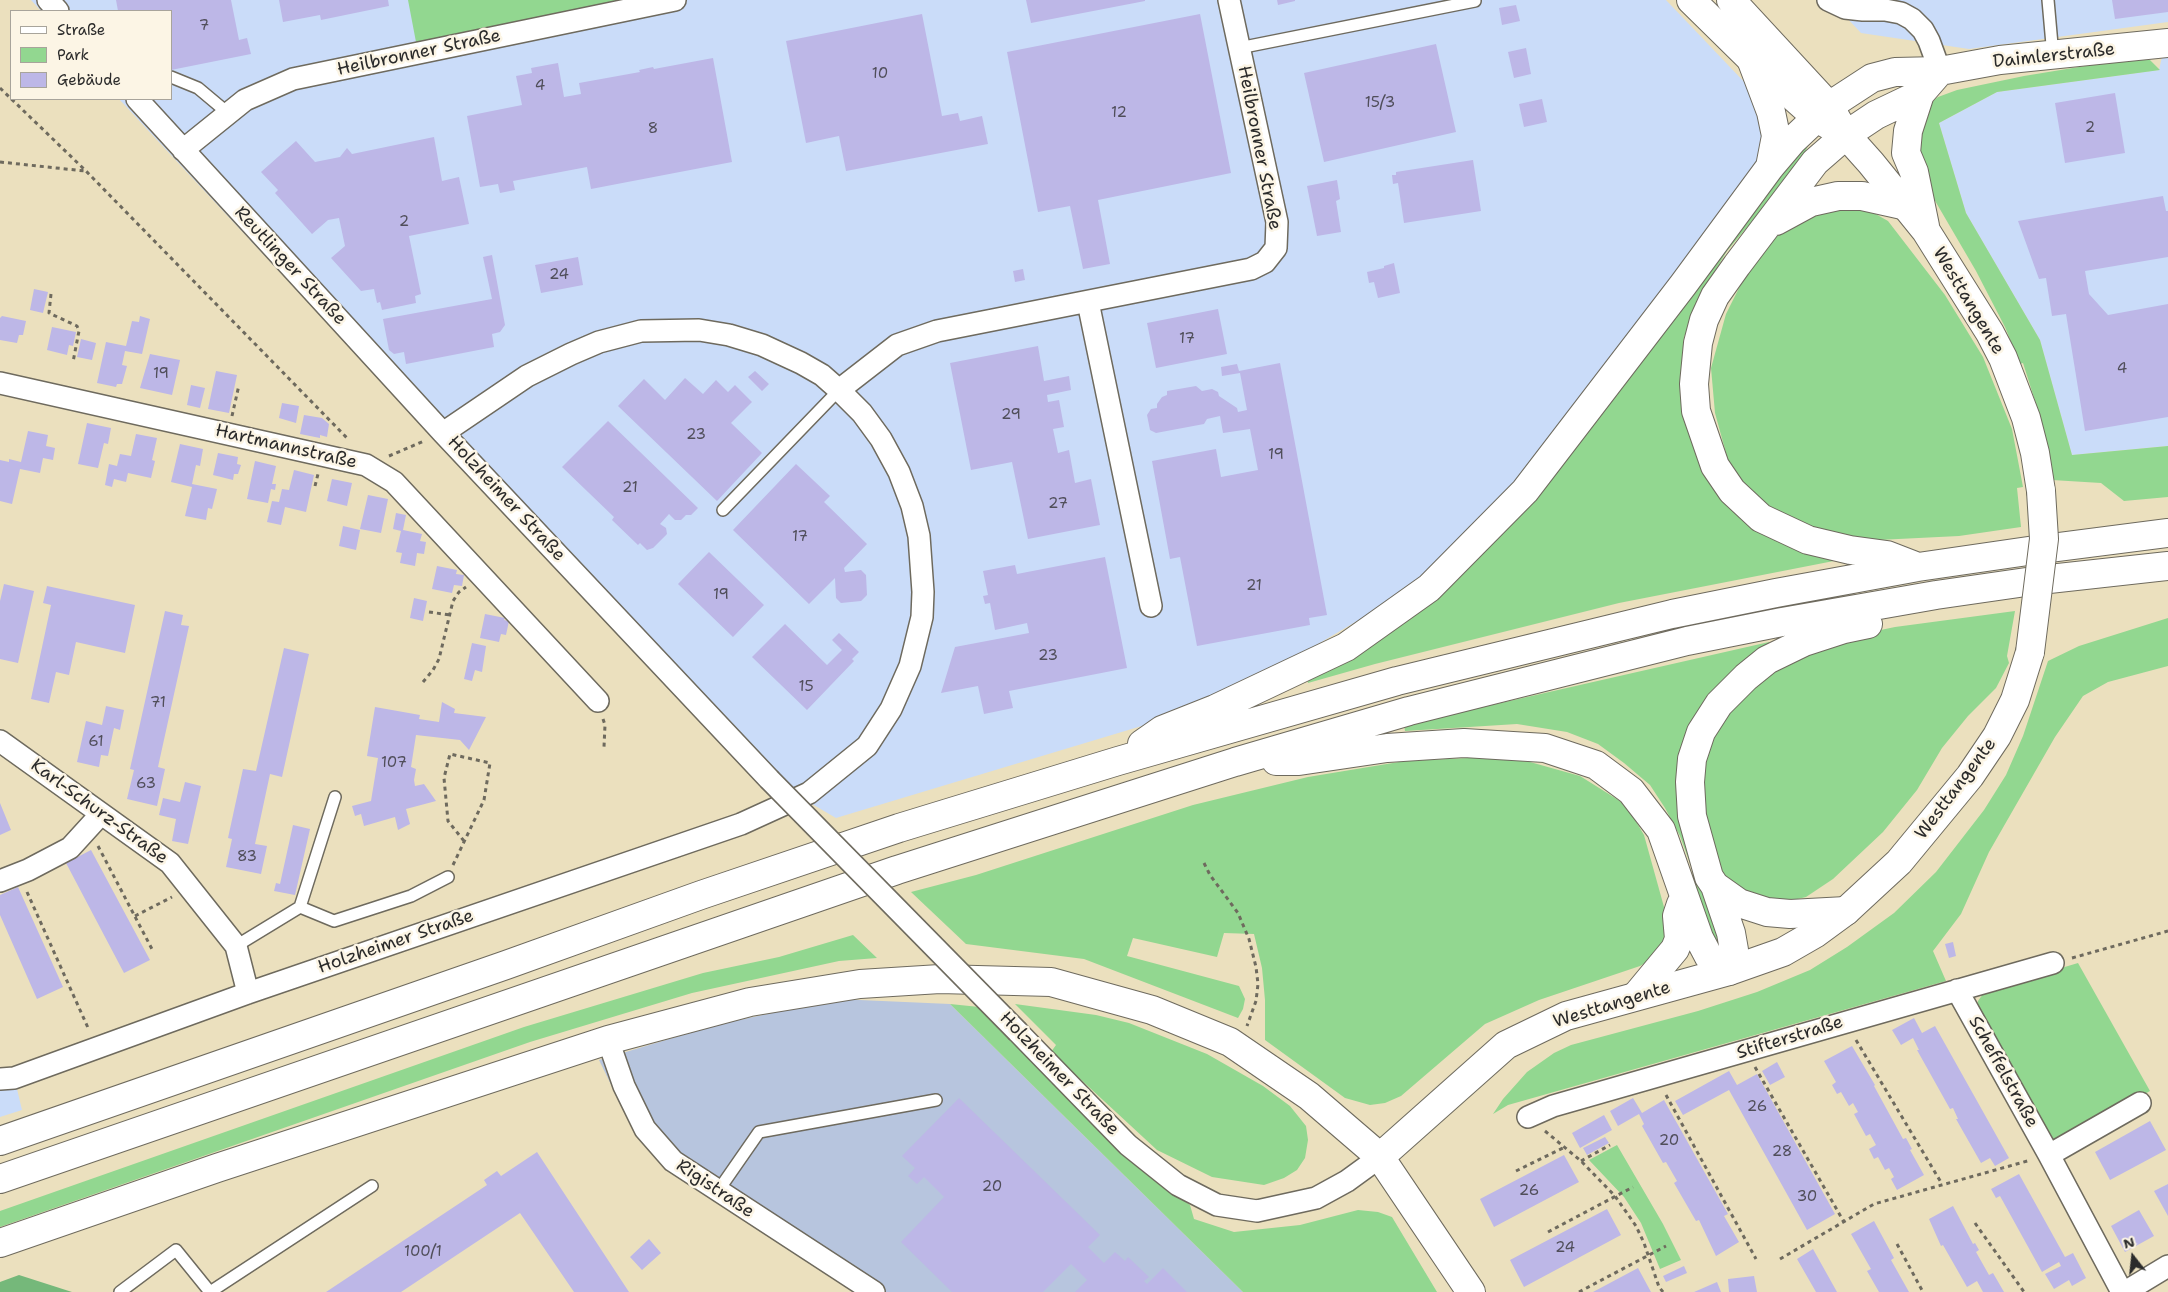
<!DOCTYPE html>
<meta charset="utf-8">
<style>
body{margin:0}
#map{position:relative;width:2168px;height:1292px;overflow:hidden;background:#ebe0be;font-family:"Shantell Sans",sans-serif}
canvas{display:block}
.legend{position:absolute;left:10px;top:10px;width:162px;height:90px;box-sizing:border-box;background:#fcf5e5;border:1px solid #a8a49b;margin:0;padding:6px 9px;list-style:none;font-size:15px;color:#2b2b2b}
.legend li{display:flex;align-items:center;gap:10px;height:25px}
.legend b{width:25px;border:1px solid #a8a49b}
.north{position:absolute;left:2108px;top:1232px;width:50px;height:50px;-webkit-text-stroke:4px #fcf5e5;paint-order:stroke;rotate:344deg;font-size:14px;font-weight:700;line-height:20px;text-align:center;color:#2b2b2b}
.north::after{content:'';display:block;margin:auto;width:18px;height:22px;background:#2b2b2b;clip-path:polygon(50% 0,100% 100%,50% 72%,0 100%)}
</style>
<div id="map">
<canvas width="2168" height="1292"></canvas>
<ul class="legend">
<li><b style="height:6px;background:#fff"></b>Straße</li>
<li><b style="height:14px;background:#92d790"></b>Park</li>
<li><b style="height:14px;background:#bdb7e7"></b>Gebäude</li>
</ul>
<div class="north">N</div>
</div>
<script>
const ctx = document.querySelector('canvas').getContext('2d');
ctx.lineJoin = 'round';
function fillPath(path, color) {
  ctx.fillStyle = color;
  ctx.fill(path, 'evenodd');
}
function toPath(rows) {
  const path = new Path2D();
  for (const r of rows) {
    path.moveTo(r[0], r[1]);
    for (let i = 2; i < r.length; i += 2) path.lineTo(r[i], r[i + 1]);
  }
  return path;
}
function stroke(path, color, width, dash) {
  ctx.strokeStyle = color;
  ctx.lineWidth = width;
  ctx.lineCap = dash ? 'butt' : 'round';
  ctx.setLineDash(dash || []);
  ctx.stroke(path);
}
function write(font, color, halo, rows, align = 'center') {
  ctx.font = font + ' "Shantell Sans",sans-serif';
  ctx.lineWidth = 5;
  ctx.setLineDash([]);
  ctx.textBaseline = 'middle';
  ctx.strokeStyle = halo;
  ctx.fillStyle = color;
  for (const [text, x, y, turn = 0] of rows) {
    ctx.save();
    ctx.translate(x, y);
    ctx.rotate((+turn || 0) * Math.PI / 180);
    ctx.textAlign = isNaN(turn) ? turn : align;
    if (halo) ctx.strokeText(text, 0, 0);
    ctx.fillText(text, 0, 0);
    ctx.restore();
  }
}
const built = toPath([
 [31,0,1666,0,1749,87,1760,106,1765,149,1752,179,1527,477,1430,578,1218,703,836,818,769,779,437,441,119,99,171,99,171,11,41,11],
 [1830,0,2168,0,2168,22,1969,49,1861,33],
 [2168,43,2168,446,2072,455,2040,340,1966,213,1939,123,1997,92,2159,70,2165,44],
 [0,1085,16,1085,22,1110,0,1117]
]);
const industrial = toPath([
 [837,999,950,1004,1243,1292,862,1292,637,1134,620,1103,599,1060,716,1025]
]);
const green = toPath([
 [408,0,625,0,626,3,416,42],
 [2146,56,2160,70,1997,92,1939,123,1966,213,2040,340,2072,455,2168,446,2168,497,2124,501,2101,483,2052,480,2042,423,2023,363,2020,364,2005,327,1976,271,1920,175,1911,143,1928,105,1938,97,1957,90,2024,76],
 [1811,139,1802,159,1792,174,1727,251,1707,284,1684,337,1682,377,1709,470,1844,559,1619,603,1375,664,1308,683,1307,677,1439,591,1781,161],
 [1813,208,1865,208,1888,221,1945,295,1983,357,2012,429,2023,487,2017,488,2021,527,1959,536,1878,540,1827,534,1779,515,1750,492,1729,464,1715,413,1711,368,1726,314,1749,268,1786,225],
 [2015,611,2007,656,2009,663,1996,688,1968,716,1942,748,1917,790,1883,832,1833,879,1806,897,1781,903,1756,899,1729,883,1715,861,1697,787,1715,731,1739,695,1773,667,1823,642,1895,627],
 [2168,618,2168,666,2108,682,2083,696,2055,737,1989,852,1961,914,1933,951,1946,981,1508,1105,1493,1114,1503,1099,1527,1072,1554,1053,1571,1045,1698,1011,1757,992,1810,970,1847,947,1894,913,1936,872,1984,810,2006,775,2023,736,2048,661,2079,646],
 [1769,642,1770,646,1689,752,1722,940,1718,942,1706,926,1692,869,1680,836,1665,808,1650,785,1624,763,1598,744,1567,732,1517,724,1405,731,1404,725],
 [1489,757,1530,762,1580,776,1620,801,1634,818,1644,835,1664,907,1666,935,1659,955,1640,966,1539,1000,1485,1024,1401,1096,1385,1103,1370,1105,1345,1098,1265,1040,1265,1000,1262,968,1254,934,1224,933,1217,957,1133,938,1127,956,1239,986,1245,999,1243,1009,1238,1018,1084,959,966,944,911,892,976,875,1193,805,1308,777,1405,761],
 [853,935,877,958,839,961,692,993,530,1042,0,1227,0,1211,524,1027,703,973,779,957],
 [2078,963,2150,1091,2061,1140,2055,1140,2048,1136,1976,1009,1978,1001,1985,991],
 [950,1004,989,1008,1142,1169,1190,1205,1194,1219,1234,1232,1300,1225,1358,1210,1378,1212,1392,1217,1437,1292,1243,1292],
 [1015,1004,1096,1015,1129,1023,1207,1054,1263,1086,1290,1106,1306,1126,1308,1140,1305,1158,1297,1170,1284,1178,1264,1185,1212,1177,1157,1150,1051,1052,1056,1045],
 [1617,1145,1663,1224,1681,1260,1660,1269,1641,1223,1624,1197,1589,1160]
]);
const forest = toPath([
 [19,1275,72,1292,0,1292,0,1282]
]);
const building = toPath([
 [116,0,231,0,239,40,247,38,251,54,171,70,171,11,118,11],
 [279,0,388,0,389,6,321,20,320,15,283,22],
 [1026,0,1145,0,1145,1,1031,23],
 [1277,0,1295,0,1295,1,1278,5],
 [2112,0,2168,0,2168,12,2115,19],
 [1516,5,1520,21,1502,25,1499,8],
 [922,14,942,116,958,113,960,121,982,116,988,144,846,171,839,136,806,143,786,41],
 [1200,14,1231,173,1098,200,1110,264,1083,269,1070,206,1038,212,1007,52],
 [1436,44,1456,132,1324,162,1304,73],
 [1526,48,1531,74,1514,78,1508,52],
 [713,58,732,162,591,189,587,167,513,181,515,190,500,193,498,184,480,187,467,116,522,105,516,76,532,73,531,68,558,63,564,97,581,94,579,83,640,72,639,70,653,67,654,69],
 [2115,93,2125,153,2065,163,2055,103],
 [1542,99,1547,122,1524,127,1519,104],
 [434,137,442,181,459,177,469,224,409,236,421,294,415,296,416,303,382,310,380,302,377,303,374,289,361,291,331,258,345,246,339,218,328,220,312,234,275,193,278,190,261,172,296,141,315,162,340,157,347,148,352,154],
 [1473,160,1481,211,1404,223,1398,183,1393,184,1392,175,1396,175,1396,172],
 [1337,180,1340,199,1336,201,1341,232,1317,236,1307,186],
 [2163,196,2166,211,2168,211,2168,257,2085,271,2089,294,2108,315,2168,304,2168,417,2085,431,2066,314,2052,316,2046,278,2039,279,2018,221],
 [492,255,505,325,500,332,492,334,494,347,406,364,404,352,394,354,389,350,383,319,492,299,483,257],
 [578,257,583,285,541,293,535,265],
 [1394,263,1400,293,1378,298,1374,282,1369,283,1367,272,1384,268,1384,266],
 [1023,269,1025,280,1015,282,1013,271],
 [34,289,48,292,43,313,30,310],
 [1218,309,1227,354,1156,368,1147,323],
 [2,316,26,321,23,335,19,335,17,343,0,340,0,318],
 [140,316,150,319,142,354,125,351,122,365,127,366,122,384,117,384,116,387,97,383,106,342,126,346,132,321,139,322],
 [52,327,76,332,73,346,69,345,67,355,47,350],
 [81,339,96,343,92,360,77,357],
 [1038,346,1044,381,1069,376,1071,390,1047,395,1048,402,1059,400,1064,427,1053,429,1058,453,1069,450,1075,483,1091,479,1100,525,1028,539,1012,462,971,470,950,363],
 [150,354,180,360,172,395,140,388],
 [1280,363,1327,615,1309,618,1310,625,1197,646,1180,557,1170,559,1152,461,1216,449,1221,477,1258,470,1250,429,1223,433,1220,416,1207,419,1204,424,1156,433,1150,430,1147,415,1151,409,1157,408,1157,404,1162,397,1167,395,1167,391,1196,386,1202,391,1212,389,1218,392,1219,396,1237,408,1238,412,1247,410,1240,373,1222,376,1221,367,1237,364,1239,371],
 [216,371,237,375,229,413,208,409],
 [755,371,769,384,762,391,748,377],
 [685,378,703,394,716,380,728,392,735,385,752,402,731,423,762,453,717,501,618,406,644,379,665,400],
 [191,385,205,388,200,408,187,405],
 [282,403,299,406,296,423,279,418],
 [304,415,322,418,329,424,327,437,320,435,320,438,300,434],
 [608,421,698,508,691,515,686,515,681,520,675,520,669,514,660,524,666,528,667,534,653,548,647,550,640,543,638,545,612,520,614,517,562,467],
 [87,423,111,428,108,444,104,443,98,468,78,464],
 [28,431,48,435,46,446,55,448,53,460,43,458,40,473,20,469,12,504,0,501,0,460,9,462,9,459,21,462],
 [136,434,157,438,152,460,155,461,151,478,128,473,126,482,114,479,112,487,105,485,109,464,117,466,120,454,131,456],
 [180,444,203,449,200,466,196,465,192,484,217,489,212,509,208,508,206,520,185,516,192,487,171,482],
 [218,453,238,457,237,464,241,465,238,474,234,474,233,480,213,475],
 [255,461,276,466,272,484,276,484,275,490,271,489,268,503,247,499],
 [796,464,830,496,824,502,867,544,844,568,845,572,861,570,866,575,867,595,861,601,841,603,836,598,835,578,809,604,733,530],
 [294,470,314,475,306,512,285,507,281,525,267,522,272,501,279,502,282,489,289,490],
 [332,479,352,483,347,506,327,501],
 [368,495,388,499,381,533,360,529],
 [396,513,406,515,403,530,422,534,420,541,426,542,424,554,417,553,415,566,400,563,402,553,396,552,401,531,393,529],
 [343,526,360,530,356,550,339,546],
 [709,552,764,605,733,637,678,584],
 [1105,557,1127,668,1009,691,1013,708,984,714,978,686,941,693,955,647,1029,633,1027,623,995,630,990,603,985,604,983,596,988,595,983,571,1015,565,1017,574],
 [437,566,457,570,456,574,464,575,462,586,454,585,452,593,432,589],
 [4,584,34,591,18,663,0,659,0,601],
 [47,586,135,605,125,653,76,642,69,675,56,672,49,703,31,699,51,605,43,603],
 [414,598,427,601,423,621,410,618],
 [165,611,183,615,181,625,189,626,158,767,165,769,157,806,127,799,134,770,130,769],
 [485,614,505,618,504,620,509,621,506,635,501,634,499,642,480,638],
 [785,624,827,665,842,650,832,640,839,633,859,652,852,659,854,661,807,710,752,657],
 [472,643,486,646,482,672,475,670,472,681,464,679],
 [284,648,309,654,282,777,270,774,255,844,267,846,261,874,226,867,232,839,228,838,243,769,256,771],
 [442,702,455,709,454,713,486,717,469,750,460,740,416,735,411,767,416,769,414,780,415,786,424,784,436,801,406,809,410,824,398,830,395,817,364,826,361,814,355,816,352,806,371,801,378,758,367,756,375,707,420,715,419,719,439,722],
 [106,706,124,710,120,730,114,728,108,756,101,755,99,767,77,762,86,721,102,725],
 [185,782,201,786,188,844,172,841,176,819,159,815,163,798,180,802],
 [0,803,11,830,0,835],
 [293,825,310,829,295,895,274,891,276,883,280,884],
 [91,850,150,960,124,973,66,863],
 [18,887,63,987,37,999,0,915,0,895],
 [1953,942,1956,956,1949,958,1945,944],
 [1914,1018,1922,1033,1935,1026,2009,1158,1995,1166,1990,1158,1981,1163,1956,1119,1958,1119,1953,1108,1950,1109,1917,1050,1919,1050,1913,1038,1901,1045,1892,1030],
 [1852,1046,1875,1085,1874,1086,1903,1139,1906,1138,1912,1149,1910,1150,1924,1175,1897,1190,1891,1179,1894,1177,1889,1168,1885,1170,1878,1157,1874,1159,1869,1149,1876,1145,1870,1134,1866,1136,1854,1114,1858,1112,1853,1103,1849,1106,1841,1092,1837,1094,1832,1085,1836,1082,1824,1061],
 [1777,1062,1785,1077,1770,1085,1762,1071],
 [1729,1071,1737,1085,1757,1074,1835,1214,1807,1230,1729,1090,1683,1115,1675,1101],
 [959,1098,1100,1235,1088,1247,1104,1263,1115,1252,1125,1261,1128,1257,1149,1277,1144,1281,1147,1284,1163,1268,1187,1292,1075,1292,1087,1280,1071,1264,1043,1292,952,1292,901,1242,944,1197,924,1177,917,1184,908,1176,915,1168,902,1156],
 [1633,1098,1642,1113,1664,1100,1728,1214,1724,1216,1739,1242,1716,1256,1699,1220,1696,1221,1674,1183,1677,1181,1666,1162,1663,1163,1642,1126,1644,1124,1639,1114,1618,1126,1610,1111],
 [1604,1115,1612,1130,1580,1148,1572,1133],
 [2150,1121,2166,1150,2110,1180,2095,1152],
 [1605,1137,1609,1143,1587,1155,1583,1148],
 [537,1152,629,1292,574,1292,520,1213,401,1292,326,1292,487,1185,484,1180,497,1171,501,1176],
 [1564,1155,1579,1182,1494,1227,1480,1199],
 [2019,1174,2065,1257,2073,1253,2086,1278,2072,1286,2069,1280,2054,1289,2045,1274,2061,1266,2059,1262,2042,1272,2000,1196,1996,1198,1991,1189],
 [2168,1184,2168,1216,2154,1191],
 [1953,1206,1973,1244,1975,1243,1979,1250,1976,1252,1989,1275,1993,1273,2004,1292,1983,1292,1977,1281,1967,1287,1943,1245,1941,1246,1929,1219],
 [1607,1209,1621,1235,1524,1287,1510,1260],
 [2139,1210,2154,1236,2125,1252,2111,1226],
 [1874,1221,1894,1258,1891,1260,1909,1292,1879,1292,1867,1271,1871,1269,1851,1234],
 [649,1239,661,1253,642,1270,630,1257],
 [1813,1249,1837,1292,1816,1292,1797,1259],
 [1684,1266,1687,1273,1666,1282,1663,1276],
 [1638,1268,1651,1292,1593,1292],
 [1754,1276,1757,1292,1729,1292,1728,1279],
 [1717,1282,1721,1292,1694,1292]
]);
const path = toPath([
 [0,88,86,171,348,439],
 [0,162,85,171],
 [51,294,49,313,77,326,79,331,73,362],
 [232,416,239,385],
 [389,456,424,441],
 [315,486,318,474],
 [429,612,450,615],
 [423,682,433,670,439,659,453,601,459,592,466,587],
 [603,719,605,725,604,747],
 [98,846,153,951],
 [1204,863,1210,875,1238,913,1249,939,1256,967,1258,984,1256,1001,1247,1026],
 [453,865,484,800,490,763,450,754,444,778,448,821,464,841],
 [27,892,89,1030],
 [135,916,172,897],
 [2072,958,2168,931],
 [1856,1040,1942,1184],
 [1755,1067,1844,1222],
 [1666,1095,1756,1259],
 [1545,1131,1581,1161,1615,1196,1636,1226,1644,1243,1659,1287,1663,1292],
 [1581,1161,1610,1145],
 [1516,1171,1565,1147],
 [1975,1223,2024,1292],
 [1548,1232,1633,1187],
 [1897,1244,1923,1292],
 [1780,1259,1874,1204,2031,1160],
 [1579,1292,1666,1246]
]);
const lane = toPath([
 [2048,0,2053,56],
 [1239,48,1475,1],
 [171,77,198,88,229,114],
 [723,510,839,390],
 [300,907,334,921,411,896,448,877],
 [236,946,300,907,335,797],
 [718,1191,759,1132,936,1100],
 [120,1292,176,1250,210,1292],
 [210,1292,372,1186]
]);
const street = toPath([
 [48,0,58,11],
 [1828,0,1845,8,1863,10,1885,10,1901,13,1912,19,1923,30,1929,41,1940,71],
 [137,99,443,433,769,779],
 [183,150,245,100,293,79,675,0],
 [1088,302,1151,606],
 [0,383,366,465,394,482,598,701],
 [839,390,897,345,937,331,1251,269,1265,262,1276,248,1277,222,1229,0],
 [0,741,170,863,236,946,248,993],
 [0,881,28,870,70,848,101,814],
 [1957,990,2049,1155,2122,1292],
 [1018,1032,1128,1145,1178,1185,1217,1205,1257,1211,1316,1198,1347,1181,1380,1157],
 [608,1040,624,1086,645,1129,673,1161,874,1292],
 [0,1079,14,1078,248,993,741,824,809,793,867,746,891,709,910,666,922,617,923,592,919,536,912,506,899,472,881,439,862,413,839,390,822,375,801,363,762,345,729,335,699,330,641,331,599,342,571,354,527,376,443,433],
 [1528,1117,1553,1106,2053,963],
 [2049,1155,2140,1103],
 [2125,1292,2168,1266]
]);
const secondary = toPath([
 [1691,0,1751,59,1817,118,1832,127],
 [1731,0,1829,106,1846,135,1871,163,1926,231,1990,333,2003,358,2026,418,2035,453,2041,491],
 [1829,106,1872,78,1895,72,1940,71,2000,60,2168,43],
 [1846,135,1876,115,1920,94],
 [1925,226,1914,172,1906,153,1908,131,1920,94,1940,71],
 [1380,1157,1506,1045,1566,1016,1729,971,1783,952,1816,933,1846,911,1899,862,1970,776,1997,736,2015,700,2030,652],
 [0,1243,217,1168,608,1040,750,1002,860,984,940,979,1051,982,1152,1010,1230,1042,1309,1096,1380,1157,1471,1292]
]);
const highway = toPath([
 [1751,59,1771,112,1776,136,1770,167],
 [1846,135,1815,162,1737,265,1715,296,1704,320,1698,343,1694,384,1696,411,1715,466,1732,491,1761,518,1808,540,1850,550,1887,555,1918,567],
 [1776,221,1811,202,1838,196,1862,196,1907,206],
 [1142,744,1162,730,1215,709,1346,647,1429,588,1525,491,1683,285,1770,167,1793,140,1829,106],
 [1276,761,1299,761,1387,748,1464,743,1545,748,1596,765,1631,791,1661,830,1699,938,1709,957,1729,971,1733,961,1734,950,1731,933,1715,886,1709,877,1692,816,1690,782,1692,759,1701,732,1719,704,1746,677,1767,660,1804,642,1844,629,1868,624],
 [1715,886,1739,903,1767,912,1790,914,1846,911],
 [1636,996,1675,949,1679,939,1677,916,1681,904],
 [0,1141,506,965,701,895,899,828,1118,761,1397,681,1672,614,1776,593,1918,567,2035,550,2168,533],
 [0,1179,897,870,1235,762,1409,711,1687,641,1782,622,1936,595,2040,580,2168,566]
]);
const streetBridge = toPath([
 [769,779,1018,1032]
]);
const secondaryBridge = toPath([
 [2030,652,2044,539,2041,491]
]);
const numberNames = [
 ["7",204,26],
 ["10",880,74],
 ["4",540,86],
 ["15/3",1380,103],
 ["12",1119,113],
 ["2",2090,128],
 ["8",653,129],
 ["2",404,222],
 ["24",559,275],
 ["17",1187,339],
 ["4",2122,369],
 ["19",161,374],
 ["29",1011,415],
 ["23",696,435],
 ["19",1276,455],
 ["21",630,488],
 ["27",1058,504],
 ["17",800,537],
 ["21",1254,586],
 ["19",721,595],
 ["23",1048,656],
 ["15",806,687],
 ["71",158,703],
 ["61",96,742],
 ["107",394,763],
 ["63",146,784],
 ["83",247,857],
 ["26",1757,1107],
 ["20",1669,1141],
 ["28",1782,1152],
 ["20",992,1187],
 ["26",1529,1191],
 ["30",1807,1197],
 ["24",1565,1248],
 ["100/1",423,1252]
];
const streetNames = [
 ["Heilbronner Straße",419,53,-12],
 ["Daimlerstraße",2054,56,-6],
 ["Heilbronner Straße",1259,148,79],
 ["Reutlinger Straße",290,266,47],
 ["Westtangente",1968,301,59],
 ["Hartmannstraße",286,447,13],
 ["Holzheimer Straße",506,499,47],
 ["Westtangente",1956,789,-53],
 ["Karl-Schurz-Straße",99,812,36],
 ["Holzheimer Straße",396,942,-19],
 ["Westtangente",1612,1005,-17],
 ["Stifterstraße",1790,1038,-17],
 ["Scheffelstraße",2003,1072,61],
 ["Holzheimer Straße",1059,1074,46],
 ["Rigistraße",715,1189,34]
];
fillPath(built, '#cadcf9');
fillPath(industrial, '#b7c5de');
fillPath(green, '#92d790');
fillPath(forest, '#75b87a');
fillPath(building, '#bdb7e7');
stroke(lane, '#6e6a5e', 14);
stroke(street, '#6e6a5e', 24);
stroke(secondary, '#6e6a5e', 30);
stroke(highway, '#6e6a5e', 30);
stroke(path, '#6e6a5e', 3, [4, 4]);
stroke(lane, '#fff', 11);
stroke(street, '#fff', 21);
stroke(secondary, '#fff', 28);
stroke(highway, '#fff', 28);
stroke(streetBridge, '#6e6a5e', 24, []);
stroke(secondaryBridge, '#6e6a5e', 30, []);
stroke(streetBridge, '#fff', 21);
stroke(secondaryBridge, '#fff', 28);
write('15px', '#504e5a', null, numberNames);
write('18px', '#2b2b2b', '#fcf5e5', streetNames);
</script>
